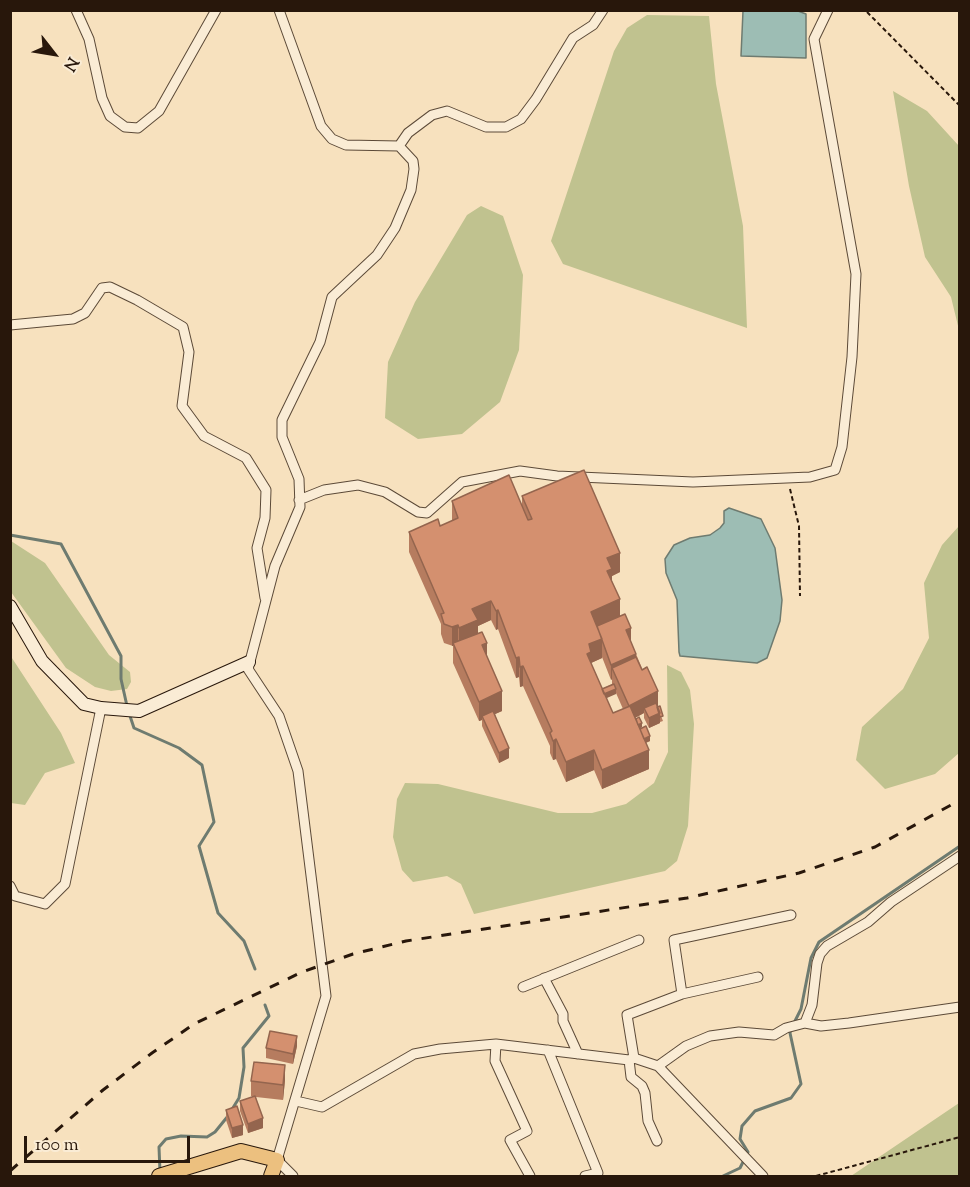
<!DOCTYPE html>
<style>
body{margin:0}
#map{position:relative;width:970px;height:1187px;overflow:hidden;background:#f7e1be;font-family:"Sorts Mill Goudy",serif}
canvas{display:block}
.frame{position:absolute;inset:0;border:12px solid #28170b;pointer-events:none}
.north{position:absolute;left:24px;top:24px;width:60px;height:60px;-webkit-text-stroke:4px #faecd5;paint-order:stroke;rotate:121deg;font-size:16px;font-weight:700;line-height:24px;text-align:center;color:#28170b}
.north::after{content:'';display:block;margin:auto;width:21px;height:27px;background:#28170b;clip-path:polygon(50% 0,100% 100%,50% 72%,0 100%)}
.scale{position:absolute;left:24px;top:1136px;width:166px;height:27px;box-sizing:border-box;border:3px solid #28170b;border-top:0;padding-left:8px;font-size:18px;line-height:21px;white-space:nowrap;color:#28170b;-webkit-text-stroke:4px #faecd5;paint-order:stroke}
</style>
<div id="map">
<canvas width="970" height="1187"></canvas>
<div class="frame"></div>
<div class="north">N</div>
<div class="scale">100 m</div>
</div>
<script>
const ctx = document.querySelector('canvas').getContext('2d');
ctx.lineJoin = 'round';
function fillPath(path, color) {
  ctx.fillStyle = color;
  ctx.fill(path, 'evenodd');
}
function toPath(rows) {
  const path = new Path2D();
  for (const r of rows) {
    path.moveTo(r[0], r[1]);
    for (let i = 2; i < r.length; i += 2) path.lineTo(r[i], r[i + 1]);
  }
  return path;
}
function stroke(path, color, width, dash) {
  ctx.strokeStyle = color;
  ctx.lineWidth = width;
  ctx.lineCap = dash ? 'butt' : 'round';
  ctx.setLineDash(dash || []);
  ctx.stroke(path);
}
const green = toPath([
 [647,15,709,16,716,84,743,226,747,328,563,264,551,241,614,51,627,28],
 [893,91,927,111,959,146,959,330,951,297,925,257,909,186],
 [481,206,503,216,523,275,519,350,500,402,462,434,418,439,385,418,388,362,415,302,467,215],
 [959,526,959,753,935,774,885,789,856,760,862,727,903,689,929,638,924,583,942,545],
 [11,541,45,563,109,655,130,672,131,682,127,689,111,691,95,687,66,668,11,592],
 [10,655,61,733,75,763,45,773,25,805,11,803],
 [667,665,681,672,690,690,694,724,688,826,677,861,665,871,474,914,461,884,447,876,413,882,402,870,393,837,397,799,405,783,438,784,558,813,592,813,626,804,654,783,668,752],
 [959,1103,959,1176,851,1176]
]);
const water = toPath([
 [743,11,798,11,806,14,806,58,741,56,743,11],
 [729,508,761,519,775,548,782,600,780,621,767,658,757,663,680,656,679,652,677,600,666,573,665,559,674,545,690,538,710,535,720,528,724,523,724,511,729,508]
]);
const stream = toPath([
 [10,535,61,544,121,656,121,679,127,706],
 [129,713,134,728,179,748,202,765,214,822,199,846,218,913,244,941,255,969],
 [794,1023,801,1009,811,958,819,942,960,846],
 [231,1111,239,1098,244,1067,243,1048,269,1016,265,1005],
 [160,1172,159,1147,166,1139,181,1136,207,1137,215,1132,228,1116],
 [723,1176,740,1168,748,1152,740,1139,742,1126,755,1111,791,1098,801,1084,790,1033,791,1029]
]);
const path = toPath([
 [867,12,960,106],
 [790,489,799,526,800,596],
 [816,1176,960,1137]
]);
const street = toPath([
 [76,10,89,39,102,98,110,116,125,127,138,128,159,111,216,10],
 [279,10,321,126,332,139,346,145,399,146,413,161,414,169,411,190,395,228,377,255,332,297,320,342,282,420,282,437,299,479,300,507,275,566,248,669,279,716,298,771,326,996,277,1160,293,1176],
 [399,146,408,133,432,115,447,111,486,127,506,127,521,119,536,99,573,38,593,25,603,10],
 [10,325,73,319,85,313,102,288,110,287,137,300,183,327,189,352,182,406,204,436,246,458,266,490,265,518,257,548,265,598],
 [299,500,324,490,358,485,385,492,418,512,427,513,462,482,520,471,557,476,693,482,810,477,835,470,842,447,852,357,856,274,814,39,828,10],
 [10,886,15,896,45,904,65,884,101,708],
 [544,978,563,1014,563,1021,578,1054],
 [523,987,639,940],
 [682,994,674,940,791,915],
 [805,1023,821,1026,849,1023,960,1007],
 [496,1044,495,1061,527,1131,510,1140,530,1176],
 [548,1050,598,1173,585,1176],
 [634,1058,627,1015,682,994,758,977],
 [629,1060,631,1077,642,1086,645,1093,648,1121,657,1141],
 [658,1066,686,1046,710,1036,739,1032,774,1035,786,1028,805,1023,812,1005,817,963,820,954,827,946,868,922,891,902,960,856],
 [296,1101,322,1107,414,1054,440,1049,496,1044,629,1060,634,1058,658,1066,763,1176]
]);
const secondary = toPath([
 [10,606,42,661,84,704,101,708,139,711,249,662]
]);
const primary = toPath([
 [159,1176,241,1151,277,1160,271,1176]
]);
const rail = toPath([
 [10,1171,103,1090,152,1053,194,1024,302,972,353,954,406,941,687,898,799,873,875,847,960,800]
]);
const wall = toPath([
 [522,496,620,572,612,576,612,581,620,616,658,706,657,706,663,721,660,722,660,721,660,723,649,728,644,718,644,713,635,718,642,727,640,729,650,741,646,743,649,769,602,789,594,770,566,782,556,759,553,760,550,753,550,746,523,686,520,687,519,677,516,678,498,629,496,630,491,620,478,626,478,634,487,656,502,711,495,714,509,758,499,763,482,726,482,720,479,721,453,663,453,646,444,643,441,634,441,624,409,552,409,532,440,526,452,521,452,501,522,505],
 [602,657,611,680,612,679,612,684,602,689,591,664,591,663,602,658],
 [616,693,623,709,613,713,606,698],
 [297,1046,293,1064,266,1058,266,1048],
 [285,1080,283,1100,256,1097,263,1128,248,1133,240,1111,240,1101,254,1096,251,1096,251,1081],
 [226,1110,243,1135,232,1138,226,1120]
]);
const shadedWall = toPath([
 [620,553,620,572,612,576,612,589,607,591,607,558],
 [620,599,620,618,591,631,591,612],
 [491,601,491,620,478,626,478,640,459,648,459,628,472,609],
 [498,610,498,629,496,630,496,611],
 [458,625,458,644,453,643,453,646,452,646,452,627],
 [631,628,631,642,626,630],
 [602,639,602,658,591,663,591,672,587,654,589,644],
 [487,643,487,662,482,645],
 [636,654,636,669,612,668,612,679,611,680,611,665],
 [519,657,519,677,516,678,516,658],
 [523,666,523,686,520,687,520,667],
 [616,689,616,694,600,701,600,696],
 [502,691,502,711,484,719,482,716,482,720,479,721,479,702],
 [658,691,658,706,646,712,644,708,644,713,629,721,629,706],
 [660,713,660,723,649,728,649,718],
 [642,723,642,727,634,731,634,726],
 [650,736,650,741,639,745,639,741],
 [556,739,556,759,553,760,553,741],
 [509,748,509,758,499,763,499,753],
 [594,750,594,770,566,782,566,762],
 [649,750,649,769,602,789,602,770],
 [297,1036,297,1046,293,1064,293,1054],
 [285,1065,285,1080,283,1100,283,1085],
 [263,1118,263,1128,248,1133,248,1124],
 [243,1125,243,1135,232,1138,232,1128]
]);
const building = toPath([
 [584,470,620,553,607,558,612,569,607,571,620,599,591,612,602,639,589,644,591,652,587,654,613,713,630,706,649,750,602,770,594,750,566,762,556,739,553,741,550,733,552,731,523,666,520,667,519,657,516,658,498,610,496,611,491,601,472,609,478,620,459,628,458,625,452,627,444,624,441,614,444,613,409,532,438,519,440,526,458,518,452,501,509,475,528,520,532,519,522,496,584,470],
 [625,614,631,628,626,630,636,654,611,665,597,626,625,614],
 [482,632,487,643,482,645,502,691,479,702,453,643,482,632],
 [636,657,642,670,647,667,658,691,629,706,612,668,636,657],
 [614,684,616,689,604,694,602,689,614,684],
 [656,703,660,713,649,718,644,708,656,703],
 [660,706,663,716,660,717,657,707,660,706],
 [493,711,509,748,499,753,482,716,493,711],
 [639,717,642,723,638,725,636,719,639,717],
 [646,726,650,736,644,739,640,729,646,726],
 [270,1031,297,1036,293,1054,266,1048,270,1031],
 [254,1062,285,1065,283,1085,251,1081,254,1062],
 [255,1096,263,1118,248,1124,240,1101,255,1096],
 [237,1106,243,1125,232,1128,226,1110,237,1106]
]);
fillPath(green, '#c0c28f');
fillPath(water, '#9dbdb4');
stroke(water, '#6e7b70', 1.5);
stroke(stream, '#6e7b70', 3);
stroke(street, '#5c4a38', 11);
stroke(secondary, '#28170b', 14);
stroke(primary, '#28170b', 16);
stroke(path, '#28170b', 2, [4.5, 3]);
stroke(street, '#faecd5', 9);
stroke(secondary, '#faecd5', 12);
stroke(primary, '#ecc07f', 14);
stroke(rail, '#28170b', 3, [10, 10]);
fillPath(wall, '#b67c5f');
fillPath(shadedWall, '#94654e');
fillPath(building, '#d4906f');
stroke(building, '#94654e', 1.5);
</script>
